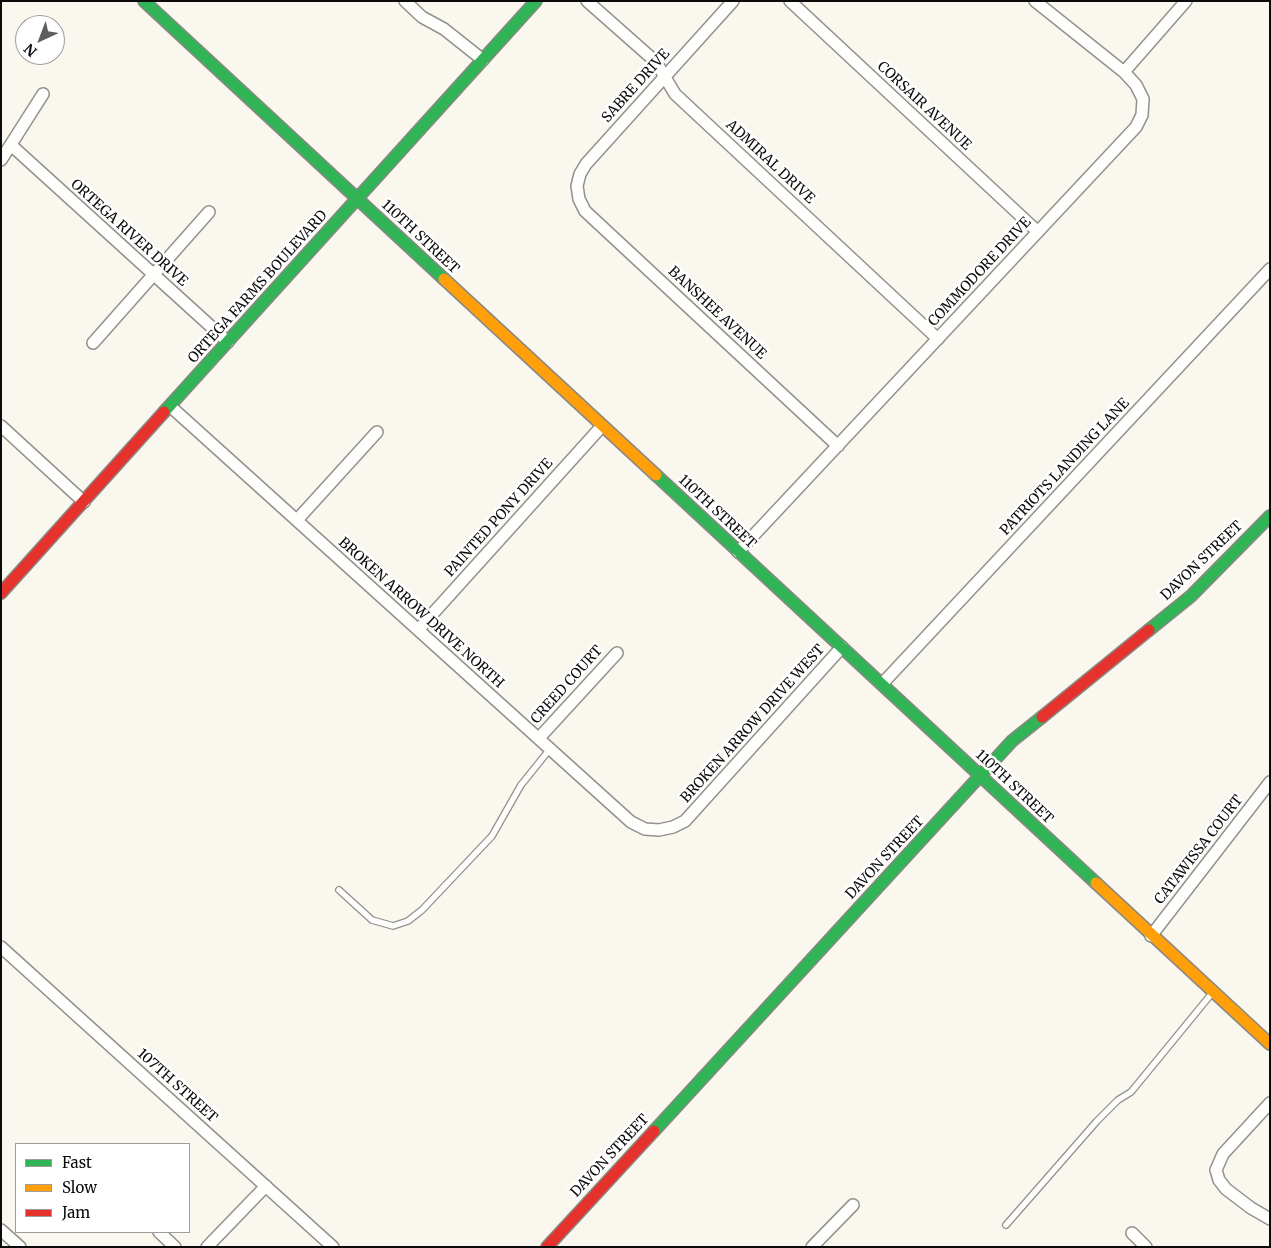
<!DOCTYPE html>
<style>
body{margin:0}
#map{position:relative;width:1271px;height:1248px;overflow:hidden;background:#faf7ee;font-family:Merriweather,serif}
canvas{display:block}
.frame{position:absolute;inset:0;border:2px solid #0b0b0b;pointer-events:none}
.legend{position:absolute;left:15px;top:1143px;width:175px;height:90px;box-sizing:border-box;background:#fff;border:1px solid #9d9d9d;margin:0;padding:6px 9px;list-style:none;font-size:15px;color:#0b0b0b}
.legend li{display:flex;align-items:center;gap:10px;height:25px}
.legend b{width:25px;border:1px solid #9d9d9d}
.north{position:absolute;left:15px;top:15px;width:50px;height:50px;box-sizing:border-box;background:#fff;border:1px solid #9d9d9d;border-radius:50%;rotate:223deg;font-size:14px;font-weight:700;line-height:20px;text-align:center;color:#0b0b0b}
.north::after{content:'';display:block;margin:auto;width:18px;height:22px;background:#5f5e5a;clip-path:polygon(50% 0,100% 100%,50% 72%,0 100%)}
</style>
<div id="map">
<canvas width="1271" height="1248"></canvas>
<div class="frame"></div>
<ul class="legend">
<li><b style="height:6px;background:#30b455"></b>Fast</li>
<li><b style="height:6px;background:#ff9f0a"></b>Slow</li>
<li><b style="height:6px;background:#e5322d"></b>Jam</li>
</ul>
<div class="north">N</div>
</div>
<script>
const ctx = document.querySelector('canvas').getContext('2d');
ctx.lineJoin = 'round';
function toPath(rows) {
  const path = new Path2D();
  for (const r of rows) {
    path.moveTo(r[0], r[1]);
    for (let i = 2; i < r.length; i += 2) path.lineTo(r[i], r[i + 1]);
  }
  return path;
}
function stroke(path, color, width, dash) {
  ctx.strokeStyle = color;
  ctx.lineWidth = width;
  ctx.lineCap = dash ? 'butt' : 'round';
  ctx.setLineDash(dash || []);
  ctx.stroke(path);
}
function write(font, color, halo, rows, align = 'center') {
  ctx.font = font + ' Merriweather,serif';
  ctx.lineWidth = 5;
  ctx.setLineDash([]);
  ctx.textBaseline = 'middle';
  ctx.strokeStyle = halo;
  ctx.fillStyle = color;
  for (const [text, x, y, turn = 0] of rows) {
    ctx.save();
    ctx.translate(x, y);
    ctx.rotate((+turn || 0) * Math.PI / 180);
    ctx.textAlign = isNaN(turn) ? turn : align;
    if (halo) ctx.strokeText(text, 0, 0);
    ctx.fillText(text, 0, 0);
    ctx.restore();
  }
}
const lane = toPath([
 [339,890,372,920,393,926,408,921,422,910,492,836,521,785,550,749],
 [1006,1225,1097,1121,1118,1100,1131,1092,1213,992]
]);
const street = toPath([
 [405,1,422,17,444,29,483,60],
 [587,1,656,62,675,94,938,339],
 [733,1,586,164,580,174,577,186,579,199,585,211,838,446],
 [790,1,1038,232],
 [1124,72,1186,1],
 [11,145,228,342],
 [1,160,43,94],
 [93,343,209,212],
 [170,406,631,822,645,829,659,830,673,827,685,821,842,647],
 [1,426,84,502],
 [297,520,377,432],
 [738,552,1136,127,1142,115,1143,99,1136,85,1124,72,1035,1],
 [418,630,602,426],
 [882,684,1270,269],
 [539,738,617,653],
 [1151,936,1270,782],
 [1,947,333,1247],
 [1270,1103,1223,1154,1216,1170,1219,1180,1226,1189,1251,1208,1270,1219],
 [1,1230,20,1247],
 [159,1232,175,1247],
 [1132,1233,1146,1247],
 [207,1247,266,1186],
 [812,1247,853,1205]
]);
const fast = toPath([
 [144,1,444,279],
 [164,412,536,1],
 [656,475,1096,883],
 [1149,630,1191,596,1270,516],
 [654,1131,1012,741,1042,717]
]);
const slow = toPath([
 [444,279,656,475],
 [1096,883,1270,1044]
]);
const jam = toPath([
 [1,593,164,412],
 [1042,717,1149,630],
 [547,1247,654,1131]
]);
const streetNames = [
 ["SABRE DRIVE",636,86,-48],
 ["CORSAIR AVENUE",924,106,43],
 ["ADMIRAL DRIVE",770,162,43],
 ["ORTEGA RIVER DRIVE",129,233,42],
 ["110TH STREET",420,237,43],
 ["COMMODORE DRIVE",980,272,-47],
 ["ORTEGA FARMS BOULEVARD",258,287,-48],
 ["BANSHEE AVENUE",717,313,43],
 ["PATRIOTS LANDING LANE",1065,467,-47],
 ["110TH STREET",717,512,43],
 ["PAINTED PONY DRIVE",499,518,-48],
 ["DAVON STREET",1202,561,-44],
 ["BROKEN ARROW DRIVE NORTH",421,613,42],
 ["CREED COURT",567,685,-48],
 ["BROKEN ARROW DRIVE WEST",753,724,-48],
 ["110TH STREET",1014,787,43],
 ["CATAWISSA COURT",1199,850,-52],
 ["DAVON STREET",885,858,-47],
 ["107TH STREET",177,1086,42],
 ["DAVON STREET",610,1156,-47]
];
stroke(lane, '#93918d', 8);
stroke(street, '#93918d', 14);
stroke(fast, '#898884', 14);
stroke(slow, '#898884', 14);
stroke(jam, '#898884', 14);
stroke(lane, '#fefefc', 5.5);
stroke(street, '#fefefc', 11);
stroke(fast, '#30b455', 11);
stroke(slow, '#ff9f0a', 11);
stroke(jam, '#e5322d', 11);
write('14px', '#0b0b0b', '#fff', streetNames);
</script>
